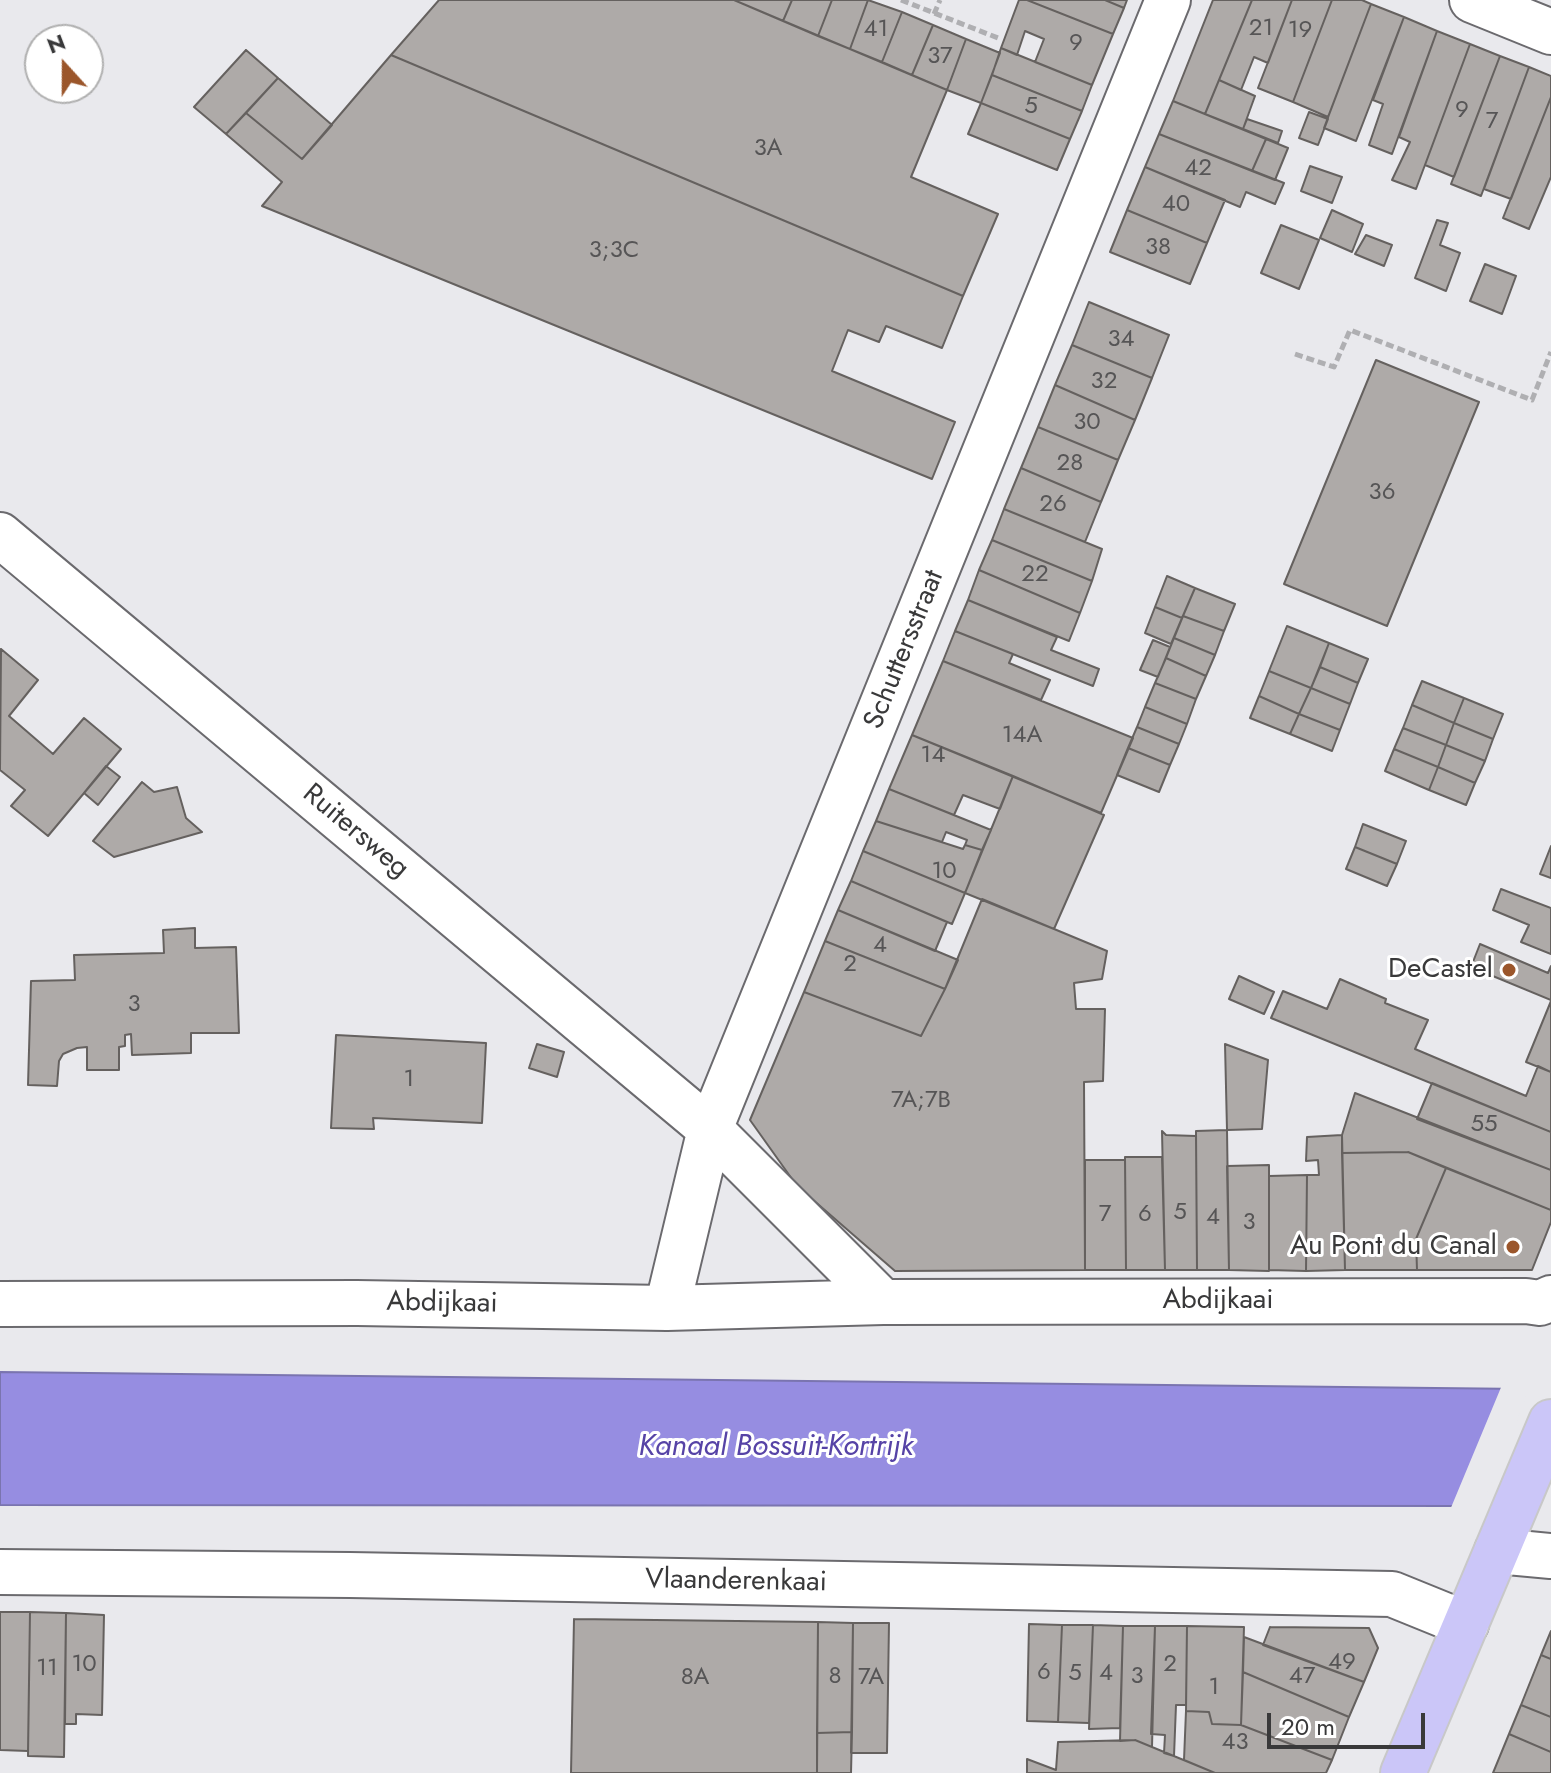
<!DOCTYPE html>
<style>
body{margin:0}
#map{position:relative;width:1551px;height:1773px;overflow:hidden;background:#e9e9ed;font-family:Jost,sans-serif}
canvas{display:block}
.north{position:absolute;left:24px;top:24px;width:80px;height:80px;box-sizing:border-box;background:#fff;border:2px solid #b0b0b0;border-radius:50%;rotate:339deg;font-size:22px;font-weight:700;line-height:32px;text-align:center;color:#39393a}
.north::after{content:'';display:block;margin:auto;width:28px;height:36px;background:#9b562b;clip-path:polygon(50% 0,100% 100%,50% 72%,0 100%)}
.scale{position:absolute;left:1267px;top:1713px;width:158px;height:36px;box-sizing:border-box;border:4px solid #39393a;border-top:0;padding-left:10px;font-size:24px;line-height:28px;white-space:nowrap;color:#39393a;-webkit-text-stroke:6px #fff;paint-order:stroke}
</style>
<div id="map">
<canvas width="1551" height="1773"></canvas>
<div class="north">N</div>
<div class="scale">20 m</div>
</div>
<script>
const ctx = document.querySelector('canvas').getContext('2d');
ctx.lineJoin = 'round';
function fillPath(path, color) {
  ctx.fillStyle = color;
  ctx.fill(path, 'evenodd');
}
function toPath(rows) {
  const path = new Path2D();
  for (const r of rows) {
    path.moveTo(r[0], r[1]);
    for (let i = 2; i < r.length; i += 2) path.lineTo(r[i], r[i + 1]);
  }
  return path;
}
function stroke(path, color, width, dash) {
  ctx.strokeStyle = color;
  ctx.lineWidth = width;
  ctx.lineCap = dash ? 'butt' : 'round';
  ctx.setLineDash(dash || []);
  ctx.stroke(path);
}
function write(font, color, halo, rows, align = 'center') {
  ctx.font = font + ' Jost,sans-serif';
  ctx.lineWidth = 6;
  ctx.setLineDash([]);
  ctx.textBaseline = 'middle';
  ctx.strokeStyle = halo;
  ctx.fillStyle = color;
  for (const [text, x, y, turn = 0] of rows) {
    ctx.save();
    ctx.translate(x, y);
    ctx.rotate((+turn || 0) * Math.PI / 180);
    ctx.textAlign = isNaN(turn) ? turn : align;
    if (halo) ctx.strokeText(text, 0, 0);
    ctx.fillText(text, 0, 0);
    ctx.restore();
  }
}
const water = toPath([
 [0,1372,1525,1389,1478,1506,0,1505,0,1372]
]);
const pier = toPath([
 [1502,1385,1526,1385,1529,1388,1515,1426,1551,1426,1551,1473,1496,1473,1480,1509,1450,1510]
]);
const building = toPath([
 [439,0,734,0,947,90,911,177,998,214,963,296,391,55,439,0],
 [734,0,792,0,783,21,734,0],
 [792,0,832,0,818,36,783,21,792,0],
 [832,0,868,0,850,49,818,36,832,0],
 [868,0,902,12,882,62,850,49,868,0],
 [1019,0,1027,0,1113,34,1092,85,1035,62,1044,39,1025,31,1017,55,1001,48,1019,0],
 [1027,0,1105,0,1124,8,1113,34,1027,0],
 [1105,0,1127,0,1124,8,1105,0],
 [1213,0,1252,0,1205,114,1173,101,1213,0],
 [1252,0,1292,0,1268,63,1254,57,1241,90,1219,80,1252,0],
 [1292,0,1332,0,1293,102,1258,88,1292,0],
 [1332,0,1362,0,1371,4,1328,117,1293,102,1332,0],
 [1371,4,1404,17,1356,141,1324,128,1371,4],
 [902,12,933,25,912,75,882,62,902,12],
 [1404,17,1437,31,1392,154,1369,145,1383,104,1373,100,1404,17],
 [933,25,966,39,947,90,912,75,933,25],
 [1437,31,1470,44,1416,189,1392,180,1410,142,1399,137,1437,31],
 [966,39,1000,53,981,103,947,90,966,39],
 [1470,44,1500,56,1454,177,1425,165,1470,44],
 [1001,48,1092,85,1082,111,992,75,1001,48],
 [246,50,278,78,226,134,194,107,246,50],
 [391,55,963,296,942,348,886,326,879,342,848,330,832,371,955,422,932,479,262,206,282,182,226,134,246,113,302,159,391,55],
 [1500,56,1529,67,1481,196,1451,184,1500,56],
 [1529,67,1551,76,1551,97,1511,199,1484,189,1529,67],
 [992,75,1082,111,1070,139,981,103,992,75],
 [278,78,332,125,302,159,246,113,278,78],
 [1219,80,1255,96,1243,129,1205,114,1219,80],
 [1551,97,1551,177,1529,229,1503,218,1551,97],
 [1173,101,1266,139,1252,171,1159,134,1173,101],
 [981,103,1070,139,1057,170,968,134,981,103],
 [1309,112,1328,119,1318,145,1299,138,1309,112],
 [1247,119,1282,131,1278,143,1243,129,1247,119],
 [1159,134,1284,183,1275,204,1246,192,1240,207,1145,167,1159,134],
 [1266,139,1288,148,1275,180,1252,171,1266,139],
 [1310,166,1342,177,1332,203,1301,191,1310,166],
 [1145,167,1225,200,1207,243,1127,210,1145,167],
 [1127,210,1207,243,1190,284,1110,252,1127,210],
 [1332,210,1363,224,1352,252,1320,238,1332,210],
 [1437,220,1448,223,1440,245,1460,253,1446,291,1415,278,1437,220],
 [1281,225,1319,240,1299,289,1261,273,1281,225],
 [1366,235,1392,245,1384,266,1355,254,1366,235],
 [1485,264,1516,276,1502,314,1470,301,1485,264],
 [1089,302,1169,335,1152,378,1072,345,1089,302],
 [1072,345,1152,378,1135,420,1055,385,1072,345],
 [1376,360,1479,402,1387,626,1284,584,1376,360],
 [1055,385,1135,420,1118,460,1038,427,1055,385],
 [1038,427,1118,460,1101,502,1021,468,1038,427],
 [1021,468,1101,502,1085,542,1004,509,1021,468],
 [1004,509,1102,549,1092,581,992,540,1004,509],
 [992,540,1092,581,1080,613,979,570,992,540],
 [979,570,1080,613,1069,641,968,600,979,570],
 [1167,576,1195,588,1182,618,1155,607,1167,576],
 [1195,588,1235,604,1224,631,1183,616,1195,588],
 [968,600,1057,637,1051,650,1099,669,1093,686,955,631,968,600],
 [1155,607,1182,618,1171,644,1145,633,1155,607],
 [1183,616,1224,631,1215,655,1174,638,1183,616],
 [1287,626,1329,643,1311,688,1269,671,1287,626],
 [955,631,1013,654,1009,663,1050,680,1041,700,943,661,955,631],
 [1174,638,1215,655,1206,676,1166,658,1174,638],
 [1153,640,1170,647,1158,677,1140,670,1153,640],
 [1329,643,1368,659,1358,683,1320,667,1329,643],
 [1,649,38,680,9,716,53,754,84,718,121,749,48,836,11,806,25,790,0,770,1,649],
 [1166,658,1206,676,1196,699,1155,683,1166,658],
 [943,661,1133,738,1101,813,912,735,943,661],
 [1320,667,1358,683,1350,704,1311,688,1320,667],
 [1269,671,1311,688,1299,714,1259,696,1269,671],
 [1422,681,1464,698,1454,723,1412,705,1422,681],
 [1155,683,1196,699,1187,724,1145,707,1155,683],
 [1311,688,1350,704,1340,730,1299,714,1311,688],
 [1259,696,1299,714,1290,734,1250,718,1259,696],
 [1464,698,1503,714,1493,739,1454,723,1464,698],
 [1412,705,1454,723,1446,745,1403,728,1412,705],
 [1145,707,1187,724,1179,744,1137,727,1145,707],
 [1299,714,1340,730,1332,751,1290,734,1299,714],
 [1454,723,1493,739,1485,761,1446,745,1454,723],
 [1137,727,1179,744,1170,765,1128,748,1137,727],
 [1403,728,1446,745,1438,767,1394,749,1403,728],
 [912,735,1013,776,1000,809,963,795,954,815,889,789,912,735],
 [1446,745,1485,761,1475,783,1438,767,1446,745],
 [1128,748,1170,765,1159,792,1117,775,1128,748],
 [1394,749,1438,767,1429,790,1385,771,1394,749],
 [106,766,120,777,98,805,84,793,106,766],
 [1438,767,1475,783,1466,805,1429,790,1438,767],
 [1013,776,1104,815,1054,929,965,893,1013,776],
 [142,782,154,792,177,787,186,818,202,832,114,857,93,841,142,782],
 [889,789,991,830,982,850,965,845,967,840,946,832,942,842,876,821,889,789],
 [876,821,963,849,965,845,982,850,965,893,863,851,876,821],
 [1363,824,1406,841,1397,864,1355,847,1363,824],
 [1551,846,1551,878,1540,874,1551,846],
 [1355,847,1397,864,1387,886,1346,869,1355,847],
 [863,851,965,893,952,924,851,881,863,851],
 [851,881,947,922,935,951,838,910,851,881],
 [1501,889,1551,908,1551,954,1521,942,1529,925,1493,910,1501,889],
 [982,899,1107,951,1102,979,1074,983,1076,1009,1105,1009,1103,1081,1084,1082,1085,1270,895,1271,797,1186,750,1120,804,992,921,1036,945,989,982,899],
 [838,910,958,960,945,989,825,941,838,910],
 [195,928,195,948,236,947,239,1033,191,1033,191,1053,132,1055,131,1034,125,1035,125,1046,119,1047,119,1070,87,1070,87,1047,77,1048,63,1054,59,1061,57,1086,28,1085,31,981,75,980,74,955,164,953,163,930,195,928],
 [825,941,945,989,921,1036,804,992,825,941],
 [1480,944,1548,973,1551,966,1551,1000,1471,967,1480,944],
 [1239,976,1274,992,1264,1014,1229,999,1239,976],
 [1340,979,1386,999,1385,1003,1428,1020,1415,1049,1526,1096,1538,1066,1551,1072,1551,1132,1271,1018,1283,991,1327,1009,1340,979],
 [1551,1001,1551,1072,1526,1062,1551,1001],
 [336,1035,486,1043,482,1123,373,1118,374,1129,331,1128,336,1035],
 [537,1044,564,1052,557,1077,529,1068,537,1044],
 [1225,1044,1268,1060,1262,1129,1227,1130,1225,1044],
 [1432,1083,1551,1132,1551,1170,1417,1119,1432,1083],
 [1355,1093,1551,1170,1551,1210,1408,1152,1342,1153,1342,1135,1355,1093],
 [1227,1130,1229,1270,1197,1270,1196,1131,1227,1130],
 [1162,1131,1166,1135,1196,1136,1197,1270,1165,1270,1162,1131],
 [1342,1135,1345,1270,1306,1271,1307,1175,1319,1175,1318,1160,1306,1161,1307,1137,1342,1135],
 [1408,1152,1446,1168,1416,1239,1417,1270,1345,1270,1342,1153,1408,1152],
 [1125,1157,1162,1157,1165,1270,1126,1270,1125,1157],
 [1085,1160,1125,1160,1126,1270,1085,1270,1085,1160],
 [1269,1165,1269,1271,1229,1270,1227,1166,1269,1165],
 [1446,1168,1551,1210,1551,1222,1532,1270,1417,1270,1416,1239,1446,1168],
 [1307,1175,1306,1271,1269,1270,1269,1176,1307,1175],
 [0,1612,30,1612,28,1751,0,1750,0,1612],
 [30,1612,66,1613,64,1757,28,1756,30,1612],
 [66,1613,104,1615,102,1715,76,1714,76,1724,65,1724,66,1613],
 [574,1619,818,1622,817,1773,571,1773,574,1619],
 [818,1622,853,1623,852,1732,817,1733,818,1622],
 [853,1623,889,1623,887,1753,851,1753,853,1623],
 [1029,1624,1062,1625,1058,1722,1027,1721,1029,1624],
 [1062,1625,1093,1625,1089,1723,1058,1722,1062,1625],
 [1093,1625,1123,1626,1120,1728,1089,1729,1093,1625],
 [1123,1626,1155,1626,1152,1747,1135,1740,1120,1741,1123,1626],
 [1155,1626,1187,1626,1186,1705,1176,1705,1174,1756,1164,1753,1165,1735,1151,1734,1155,1626],
 [1187,1626,1244,1627,1241,1725,1212,1724,1209,1712,1186,1711,1187,1626],
 [1270,1627,1369,1628,1378,1648,1364,1682,1263,1645,1270,1627],
 [1551,1631,1551,1659,1541,1655,1551,1631],
 [1244,1637,1364,1682,1349,1717,1243,1672,1244,1637],
 [1541,1655,1551,1659,1551,1717,1521,1705,1541,1655],
 [1243,1672,1349,1717,1332,1760,1241,1725,1243,1672],
 [1521,1705,1551,1717,1551,1752,1509,1734,1521,1705],
 [1186,1711,1209,1712,1212,1724,1241,1725,1332,1760,1326,1773,1215,1773,1184,1760,1186,1711],
 [852,1732,851,1773,817,1773,817,1733,852,1732],
 [1509,1734,1551,1752,1551,1773,1493,1773,1509,1734],
 [1135,1740,1215,1773,1027,1773,1027,1759,1056,1770,1058,1742,1135,1740]
]);
const path = toPath([
 [901,0,998,38],
 [934,14,940,0],
 [1295,354,1334,367,1350,330,1532,400,1551,352]
]);
const minor = toPath([
 [1472,0,1551,32],
 [0,535,710,1129,883,1302],
 [0,1304,357,1303,667,1308,883,1302,1526,1301,1540,1303,1551,1298],
 [667,1308,710,1129,1168,0],
 [1497,1551,1551,1556],
 [0,1572,350,1575,1392,1594,1466,1624]
]);
const major = toPath([
 [1403,1773,1551,1422]
]);
const markers = [
 [1509,970,8,"#9b562b"],
 [1513,1247,8,"#9b562b"]
];
const numberNames = [
 ["21",1261,29],
 ["41",876,30],
 ["19",1300,31],
 ["9",1076,44],
 ["37",940,57],
 ["5",1031,107],
 ["9",1462,111],
 ["7",1492,122],
 ["3A",768,149],
 ["42",1198,169],
 ["40",1176,205],
 ["38",1158,248],
 ["3;3C",614,251],
 ["34",1121,340],
 ["32",1104,382],
 ["30",1087,423],
 ["28",1070,464],
 ["36",1382,493],
 ["26",1053,505],
 ["22",1035,575],
 ["14A",1022,736],
 ["14",933,756],
 ["10",944,872],
 ["4",880,946],
 ["2",850,965],
 ["3",134,1005],
 ["1",409,1080],
 ["7A;7B",921,1101],
 ["55",1484,1125],
 ["5",1180,1213],
 ["7",1105,1215],
 ["6",1145,1215],
 ["4",1213,1218],
 ["3",1249,1223],
 ["49",1342,1663],
 ["10",84,1665],
 ["2",1170,1665],
 ["11",47,1669],
 ["6",1044,1673],
 ["5",1075,1674],
 ["4",1106,1674],
 ["8",835,1677],
 ["3",1137,1677],
 ["47",1302,1677],
 ["8A",695,1678],
 ["7A",871,1678],
 ["1",1214,1688],
 ["43",1235,1743]
];
const streetNames = [
 ["Schuttersstraat",905,650,-68],
 ["Ruitersweg",355,832,40],
 ["Abdijkaai",1218,1301],
 ["Abdijkaai",442,1304,1],
 ["Vlaanderenkaai",736,1582,1]
];
const poiNames = [
 ["DeCastel",1493,970],
 ["Au Pont du Canal",1497,1247]
];
const waterNames = [
 ["Kanaal Bossuit-Kortrijk",776,1448]
];
fillPath(water, '#968de1');
stroke(water, '#7a74af', 2);
fillPath(pier, '#e9e9ed');
fillPath(building, '#aeaaa8');
stroke(building, '#65615f', 2);
stroke(minor, '#6b6a6e', 48);
stroke(major, '#c8c8c8', 48);
stroke(path, '#afafb2', 5, [8, 4]);
stroke(minor, '#fff', 44);
stroke(major, '#cbc6f8', 44);
for (const [x, y, r, color] of markers) {
  const dot = new Path2D();
  dot.arc(x, y, r, 0, 2 * Math.PI);
  ctx.fillStyle = color;
  ctx.fill(dot);
  stroke(dot, '#fff', 3);
}
write('24px', '#565556', null, numberNames);
write('28px', '#39393a', '#fff', streetNames);
write('28px', '#39393a', '#fff', poiNames, 'right');
write('italic 30px', '#5643a6', '#fff', waterNames);
</script>
